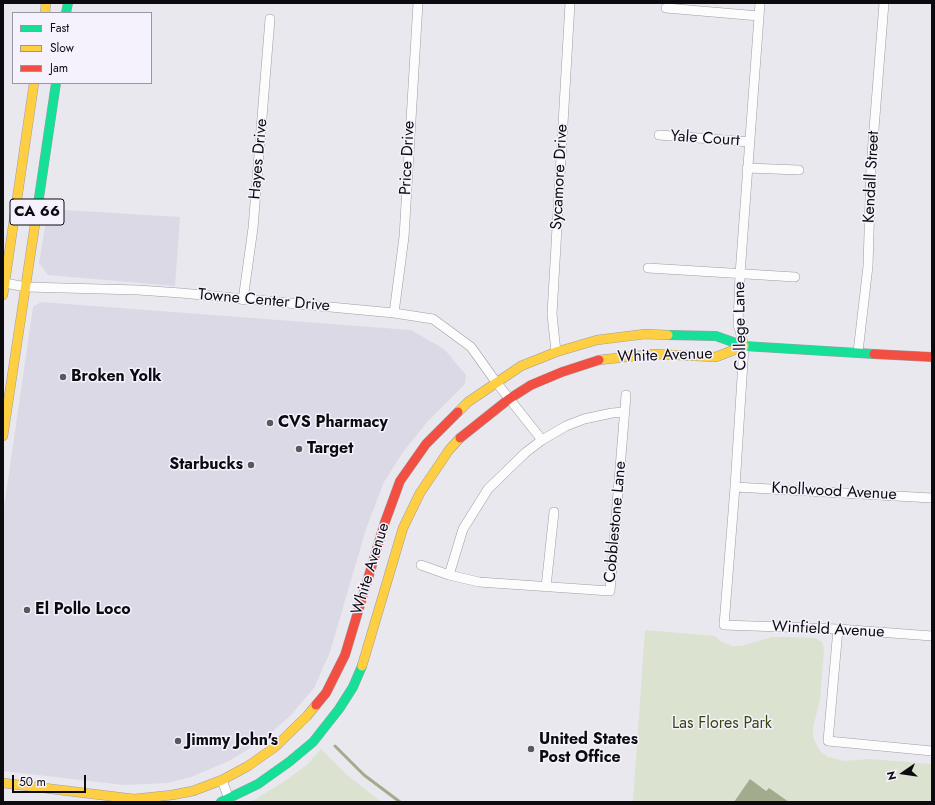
<!DOCTYPE html>
<style>
body{margin:0}
#map{position:relative;width:935px;height:805px;overflow:hidden;background:#e9e8ee;font-family:Jost,sans-serif}
canvas{display:block}
.frame{position:absolute;inset:0;border:4px solid #0c0b0f;pointer-events:none}
.legend{position:absolute;left:12px;top:12px;width:140px;height:72px;box-sizing:border-box;background:#f5f2fe;border:1px solid #98969e;margin:0;padding:5px 7px;list-style:none;font-size:12px;color:#0c0b0f}
.legend li{display:flex;align-items:center;gap:8px;height:20px}
.legend b{width:20px;border:1px solid #98969e}
.north{position:absolute;left:883px;top:753px;width:40px;height:40px;-webkit-text-stroke:3px #f5f2fe;paint-order:stroke;rotate:257deg;font-size:11px;font-weight:700;line-height:16px;text-align:center;color:#0c0b0f}
.north::after{content:'';display:block;margin:auto;width:14px;height:18px;background:#0c0b0f;clip-path:polygon(50% 0,100% 100%,50% 72%,0 100%)}
.scale{position:absolute;left:12px;top:775px;width:74px;height:18px;box-sizing:border-box;border:2px solid #0c0b0f;border-top:0;padding-left:5px;font-size:12px;line-height:14px;white-space:nowrap;color:#0c0b0f;-webkit-text-stroke:3px #f5f2fe;paint-order:stroke}
</style>
<div id="map">
<canvas width="935" height="805"></canvas>
<div class="frame"></div>
<ul class="legend">
<li><b style="height:5px;background:#16e098"></b>Fast</li>
<li><b style="height:5px;background:#ffcf43"></b>Slow</li>
<li><b style="height:5px;background:#f24e42"></b>Jam</li>
</ul>
<div class="north">N</div>
<div class="scale">50 m</div>
</div>
<script>
const ctx = document.querySelector('canvas').getContext('2d');
ctx.lineJoin = 'round';
function fillPath(path, color) {
  ctx.fillStyle = color;
  ctx.fill(path, 'evenodd');
}
function toPath(rows) {
  const path = new Path2D();
  for (const r of rows) {
    path.moveTo(r[0], r[1]);
    for (let i = 2; i < r.length; i += 2) path.lineTo(r[i], r[i + 1]);
  }
  return path;
}
function stroke(path, color, width, dash) {
  ctx.strokeStyle = color;
  ctx.lineWidth = width;
  ctx.lineCap = dash ? 'butt' : 'round';
  ctx.setLineDash(dash || []);
  ctx.stroke(path);
}
function write(font, color, halo, rows, align = 'center') {
  ctx.font = font + ' Jost,sans-serif';
  ctx.lineWidth = 3;
  ctx.setLineDash([]);
  ctx.textBaseline = 'middle';
  ctx.strokeStyle = halo;
  ctx.fillStyle = color;
  for (const [text, x, y, turn = 0] of rows) {
    ctx.save();
    ctx.translate(x, y);
    ctx.rotate((+turn || 0) * Math.PI / 180);
    ctx.textAlign = isNaN(turn) ? turn : align;
    if (halo) ctx.strokeText(text, 0, 0);
    ctx.fillText(text, 0, 0);
    ctx.restore();
  }
}
const built = toPath([
 [48,209,180,217,175,286,48,275,39,263],
 [41,302,411,330,444,349,466,375,465,384,429,420,403,452,384,482,366,529,330,652,314,688,291,715,263,740,229,761,191,777,167,783,124,785,3,771,3,514,33,307]
]);
const green = toPath([
 [645,630,715,636,720,641,732,646,741,646,772,637,786,637,815,638,822,642,824,649,820,699,813,728,813,737,817,746,821,752,828,757,844,761,870,759,932,764,932,802,633,802],
 [321,749,346,774,381,802,251,802,285,781,308,764]
]);
const water = toPath([
 [750,779,766,791,769,788,789,802,734,802]
]);
const stream = toPath([
 [335,746,364,775,400,802]
]);
const street = toPath([
 [760,3,740,274,738,324,744,346,735,487,724,625,838,629,932,636],
 [666,8,759,16],
 [659,135,750,142],
 [747,168,799,170],
 [648,268,795,277],
 [5,283,26,287,138,290,181,293,394,313,433,319,471,347,496,382,542,440],
 [243,300,253,228,270,19],
 [394,313,404,237,418,3],
 [556,352,552,314,570,3],
 [858,352,868,266,871,167,884,3],
 [735,487,932,498],
 [421,565,449,575,479,582,610,591,626,395],
 [449,575,463,529,488,489,525,453,542,440,566,426,584,419,612,413,625,412],
 [546,587,554,512],
 [838,629,828,741,932,751],
 [222,780,230,802]
]);
const fast = toPath([
 [66,13,68,3],
 [37,211,56,83],
 [668,335,716,336,744,346,874,354],
 [221,802,258,784,289,762,313,742,339,709,353,687,362,666]
]);
const slow = toPath([
 [45,13,46,3],
 [3,295,34,83],
 [599,360,654,354,716,357,744,346],
 [458,412,468,402,521,366,556,352,597,340,645,334,668,335],
 [3,436,37,211],
 [362,666,403,528,420,493,449,450,460,438],
 [3,783,134,799,172,795,193,791,222,780,248,766,275,747,307,716,316,705]
]);
const jam = toPath([
 [874,354,932,357],
 [460,438,509,399,531,385,562,372,599,360],
 [316,705,326,693,345,655,385,522,400,481,426,444,458,412]
]);
const markers = [
 [63,377,4,"#59585d"],
 [270,423,4,"#59585d"],
 [299,449,4,"#59585d"],
 [251,465,4,"#59585d"],
 [27,610,4,"#59585d"],
 [178,741,4,"#59585d"],
 [531,749,4,"#59585d"]
];
const shields = [
 [37,212,54]
];
const shieldNames = [
 ["CA 66",37,212]
];
const streetNames = [
 ["Yale Court",705,139,4],
 ["Price Drive",408,158,-87],
 ["Hayes Drive",259,159,-85],
 ["Sycamore Drive",560,177,-87],
 ["Kendall Street",872,177,-87],
 ["Towne Center Drive",264,301,5],
 ["College Lane",741,326,-91],
 ["White Avenue",665,356,-2],
 ["Knollwood Avenue",834,492,3],
 ["Cobblestone Lane",616,522,-85],
 ["White Avenue",371,569,-73],
 ["Winfield Avenue",828,630,3]
];
const poiNames = [
 ["Broken Yolk",71,377],
 ["CVS Pharmacy",278,423],
 ["Target",307,449],
 ["Starbucks",243,465,"right"],
 ["El Pollo Loco",35,610],
 ["United States",539,740],
 ["Post Office",539,758],
 ["Jimmy John's",186,741]
];
const parkNames = [
 ["Las Flores Park",722,724]
];
fillPath(built, '#dcd9e6');
fillPath(green, '#dbe2d0');
fillPath(water, '#a2ac8d');
stroke(stream, '#a2ac8d', 3);
stroke(street, '#9e9da2', 10);
stroke(fast, '#9e9da2', 10);
stroke(slow, '#9e9da2', 10);
stroke(jam, '#9e9da2', 10);
stroke(street, '#fcfcfc', 9);
stroke(fast, '#16e098', 9);
stroke(slow, '#ffcf43', 9);
stroke(jam, '#f24e42', 9);
for (const [x, y, r, color] of markers) {
  const dot = new Path2D();
  dot.arc(x, y, r, 0, 2 * Math.PI);
  ctx.fillStyle = color;
  ctx.fill(dot);
  stroke(dot, '#f5f2fe', 1.5);
}
for (const [x, y, w] of shields) {
  const box = new Path2D();
  box.roundRect(x - w / 2, y - 13, w, 26, 3);
  ctx.fillStyle = '#f5f2fe';
  ctx.fill(box);
  stroke(box, '#0c0b0f', 1);
}
write('bold 15px', '#0c0b0f', null, shieldNames);
write('16px', '#0c0b0f', '#f5f2fe', streetNames);
write('bold 16px', '#0c0b0f', '#f5f2fe', poiNames, 'left');
write('16px', '#37460f', '#f5f2fe', parkNames);
</script>
